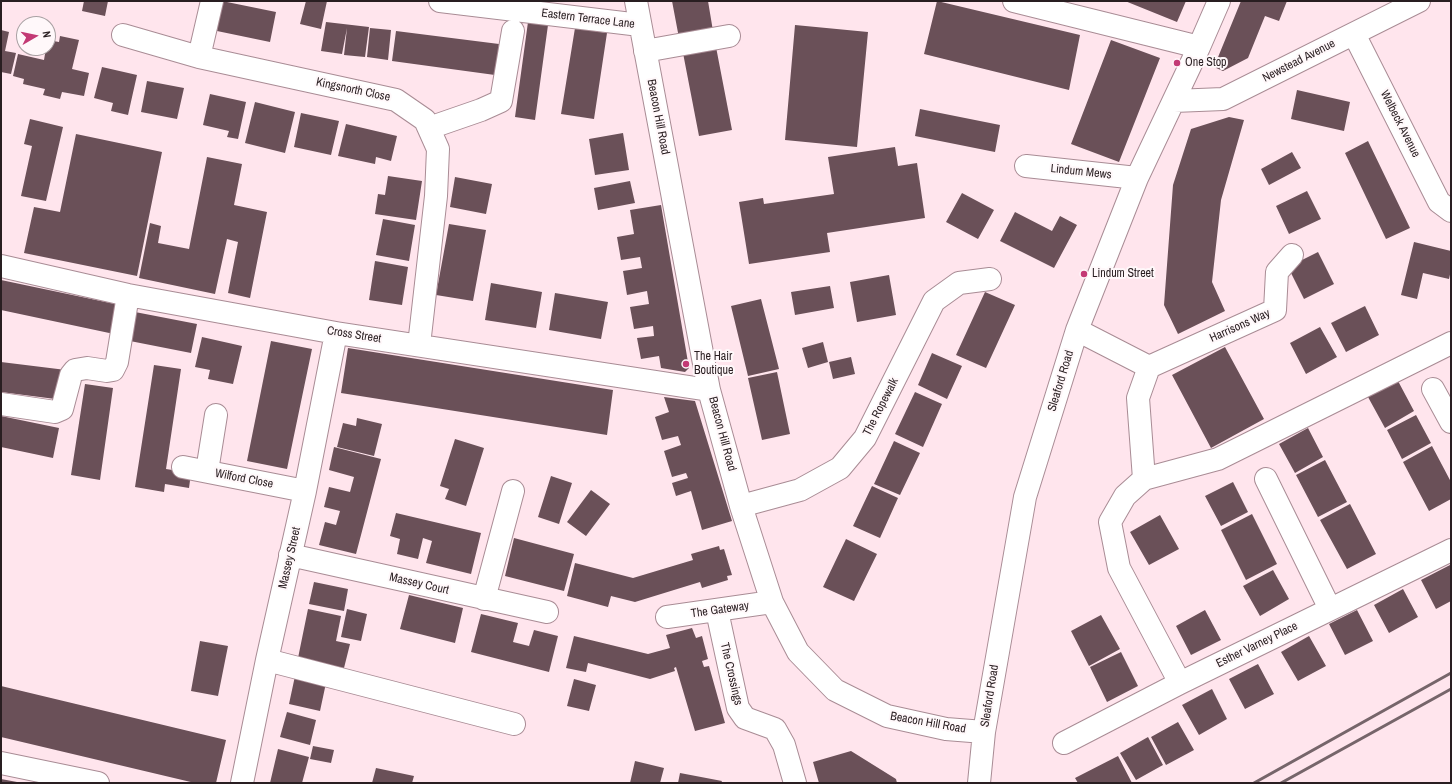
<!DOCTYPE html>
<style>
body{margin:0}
#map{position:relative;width:1452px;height:784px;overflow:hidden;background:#ffe5ed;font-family:"Archivo Narrow",sans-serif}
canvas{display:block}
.frame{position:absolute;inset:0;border:2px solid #291e21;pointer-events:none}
.north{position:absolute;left:16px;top:16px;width:40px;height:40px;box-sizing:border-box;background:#fff8fa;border:1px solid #a9a1a3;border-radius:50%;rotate:81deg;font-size:11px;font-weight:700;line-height:16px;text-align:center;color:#291e21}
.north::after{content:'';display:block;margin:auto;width:14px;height:18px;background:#c33a75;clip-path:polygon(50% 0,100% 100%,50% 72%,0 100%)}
</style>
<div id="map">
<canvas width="1452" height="784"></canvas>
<div class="frame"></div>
<div class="north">N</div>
</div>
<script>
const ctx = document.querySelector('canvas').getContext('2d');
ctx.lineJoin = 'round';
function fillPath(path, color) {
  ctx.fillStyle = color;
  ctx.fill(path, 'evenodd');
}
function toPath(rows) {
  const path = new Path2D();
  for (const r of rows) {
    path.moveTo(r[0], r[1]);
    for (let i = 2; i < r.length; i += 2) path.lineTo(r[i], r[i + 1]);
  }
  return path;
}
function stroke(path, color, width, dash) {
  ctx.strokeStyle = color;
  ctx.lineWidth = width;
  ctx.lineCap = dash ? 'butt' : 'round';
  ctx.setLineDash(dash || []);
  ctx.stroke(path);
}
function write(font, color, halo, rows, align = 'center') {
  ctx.font = font + ' "Archivo Narrow",sans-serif';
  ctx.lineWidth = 4;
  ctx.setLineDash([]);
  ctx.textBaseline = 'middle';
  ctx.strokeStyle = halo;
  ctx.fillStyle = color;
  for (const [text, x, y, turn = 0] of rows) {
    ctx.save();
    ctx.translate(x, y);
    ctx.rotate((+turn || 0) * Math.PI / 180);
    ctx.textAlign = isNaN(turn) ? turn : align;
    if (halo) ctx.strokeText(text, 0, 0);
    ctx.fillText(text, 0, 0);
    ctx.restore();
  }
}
const building = toPath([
 [84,1,108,1,105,16,82,11],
 [222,1,276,12,270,42,217,31],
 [306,1,327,1,321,29,300,24],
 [672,1,708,1,713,31,679,38],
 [937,1,1080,35,1069,90,924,54],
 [1125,1,1186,1,1177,22],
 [1241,1,1287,1,1279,21,1265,16,1248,58,1223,71,1214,67],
 [326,22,369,27,365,57,344,55,347,28,342,54,321,51],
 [528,22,548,25,535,120,515,117],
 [795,25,868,32,857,147,785,140],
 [370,28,391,30,388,60,367,57],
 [575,28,607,33,594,119,561,114],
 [1,30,9,32,5,51,16,53,11,74,1,72],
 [396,31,499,44,495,75,392,61],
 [60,36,79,40,72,69,89,73,84,96,62,92,60,99,43,95,45,89,23,84,24,79,13,76,18,54,44,60,46,48,48,48,48,40,59,42],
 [1111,40,1160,58,1119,162,1071,144],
 [716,47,732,130,699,136,683,53],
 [102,67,137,75,128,115,111,111,113,103,94,98],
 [147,81,184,88,177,119,141,112],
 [1297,90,1350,102,1344,131,1291,119],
 [210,94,246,102,238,139,227,137,229,131,203,125],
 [255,102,295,112,285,153,245,143],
 [920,109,1000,125,995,152,915,136],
 [301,113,339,121,331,155,294,147],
 [1229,117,1244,120,1221,200,1212,282,1225,311,1178,334,1164,305,1173,185,1191,129],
 [30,119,63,127,46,201,21,196,32,146,24,144],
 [346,124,397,136,391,161,376,157,375,164,338,156],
 [623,133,629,170,595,175,589,139],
 [76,134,162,152,137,276,24,253,34,207,60,212],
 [1368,141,1410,228,1386,239,1345,153],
 [895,147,898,166,917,163,925,218,827,233,830,252,749,264,739,202,763,198,764,204,834,194,828,157],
 [1292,152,1301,168,1269,185,1261,169],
 [207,157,242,164,234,205,267,212,250,298,228,293,238,242,227,239,215,294,139,278,150,223,161,226,158,243,189,249],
 [388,176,422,181,416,220,375,214,378,194,385,195],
 [455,177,492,184,486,214,450,207],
 [630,181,635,203,598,210,594,188],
 [1307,191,1321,219,1289,234,1276,206],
 [962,193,994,210,978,239,946,222],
 [661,205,689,368,685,372,661,368,659,356,641,359,637,338,654,336,653,326,634,329,630,307,649,304,647,291,627,295,623,271,642,268,640,257,621,260,617,237,634,234,630,210],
 [1015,212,1052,231,1060,216,1077,225,1054,268,1000,241],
 [383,219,415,225,409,261,376,255],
 [449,224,486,230,473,301,436,295],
 [1414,242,1451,251,1451,270,1449,279,1423,273,1417,299,1401,295],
 [1318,252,1334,284,1304,299,1288,267],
 [375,261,408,267,402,305,369,300],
 [889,275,896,315,857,322,850,282],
 [1,280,120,305,114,334,1,310],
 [491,283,542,292,536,328,485,320],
 [830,286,834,308,795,315,791,292],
 [985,292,1015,305,986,368,956,355],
 [555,293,608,302,601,339,549,330],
 [761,299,779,369,748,376,731,306],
 [1365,306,1379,335,1346,352,1331,323],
 [135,312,197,324,191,353,130,341],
 [1320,327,1337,357,1306,374,1290,343],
 [202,337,242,346,233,384,208,379,210,370,195,367],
 [271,341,312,349,287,469,247,461],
 [823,342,828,362,808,368,802,348],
 [1225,347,1264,419,1211,448,1172,375],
 [348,348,613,390,607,435,341,393],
 [932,353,962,366,947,399,918,385],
 [851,357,855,374,833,379,829,362],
 [1,362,66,370,63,400,1,392],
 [154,365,181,369,166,469,191,473,189,488,165,484,164,492,135,487],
 [777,372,790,434,762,440,748,378],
 [1398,381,1414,411,1385,428,1368,397],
 [85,384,113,388,100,480,71,475],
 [915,392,942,404,923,447,895,434],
 [664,397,695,401,732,521,702,530,691,491,676,496,672,483,688,478,686,473,672,477,664,451,681,445,678,436,662,440,655,417,669,412],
 [1416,415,1431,443,1402,459,1387,430],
 [1,416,59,428,53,458,1,447],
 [357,418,382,424,374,456,337,447,343,423,356,426],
 [1308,428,1323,457,1295,473,1279,444],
 [455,439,484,448,466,506,445,499,449,489,440,486],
 [894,441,920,453,900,495,874,484],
 [1432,446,1451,482,1451,499,1429,511,1403,462],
 [334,447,381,459,356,554,319,545,325,522,336,525,340,511,324,507,329,487,350,492,354,477,329,470],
 [1325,460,1347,502,1318,517,1296,475],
 [551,476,572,483,559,524,538,517],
 [1233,482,1248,512,1221,526,1205,496],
 [872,486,898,498,880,538,853,526],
 [591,490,610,504,586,536,567,522],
 [1350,504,1376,554,1347,569,1320,520],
 [396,513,481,533,471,574,426,563,432,541,423,538,418,559,397,554,400,539,390,536],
 [1252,514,1277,564,1246,580,1221,530],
 [1160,515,1179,549,1149,565,1130,532],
 [514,538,574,554,564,591,505,576],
 [846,539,877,554,854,601,823,587],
 [719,546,720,550,724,549,732,575,727,576,728,580,702,588,700,582,635,602,611,596,608,607,567,596,575,563,633,578,693,560,691,554],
 [1450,565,1451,601,1436,609,1421,580],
 [1273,570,1289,599,1260,616,1243,586],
 [314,582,348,589,344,611,309,604],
 [1403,589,1418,617,1389,633,1374,605],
 [409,595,463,608,455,643,400,629],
 [308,609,341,616,336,641,350,644,344,668,298,658],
 [347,609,367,614,361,641,341,637],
 [1205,610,1221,640,1191,655,1176,626],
 [1357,610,1373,641,1345,655,1329,624],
 [481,614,518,623,513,642,529,646,534,630,558,636,549,672,471,652],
 [1101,615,1120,649,1089,666,1071,631],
 [692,628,696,638,702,636,708,659,702,661,704,667,709,666,725,723,695,731,676,667,674,668,675,671,650,679,588,663,586,672,566,668,574,636,648,654,670,648,666,635],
 [1309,636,1326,666,1298,681,1281,652],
 [200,641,228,646,218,696,191,691],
 [1121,652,1138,686,1107,702,1090,667],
 [1258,664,1274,694,1245,709,1229,679],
 [295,676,326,683,320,711,289,704],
 [574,679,596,685,589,711,567,706],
 [1,686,226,740,216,783,195,783,1,737],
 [1212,689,1227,719,1199,735,1182,705],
 [287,712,316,720,310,745,280,737],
 [1178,722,1194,750,1166,765,1151,737],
 [1148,737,1163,765,1136,780,1120,753],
 [313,746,334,750,331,763,310,759],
 [278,749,309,757,302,783,270,783],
 [851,751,896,779,897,783,819,783,813,762],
 [1118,756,1132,783,1078,783,1075,778],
 [635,761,664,768,660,783,630,783],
 [376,768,414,776,412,783,372,783],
 [680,773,722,781,721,783,678,783],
 [1,779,17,782,17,783,1,783]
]);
const minor = toPath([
 [440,1,640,25],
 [636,1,709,390,741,506,772,602,798,652,835,690,887,716,946,729,984,732],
 [1014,1,1199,47],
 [1354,34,1439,202,1451,211],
 [123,35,199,57,396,100,425,120,438,149,436,196,419,345],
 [645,51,729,36],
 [199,57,212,1],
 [1174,101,1223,99,1419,1],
 [429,128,481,110,501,101,513,31],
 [1026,166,1137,178],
 [1,266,128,295,336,333,709,390],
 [1077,330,1149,367,1138,398,1144,479,1218,459,1451,343],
 [1149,367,1275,310,1277,272,1292,255],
 [1433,389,1451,422],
 [1,404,55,412,62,409,71,375,75,370,87,368,107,371,113,370,117,362,128,295],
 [183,467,305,491],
 [207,471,216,415],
 [1144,479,1125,496,1110,522,1119,568,1180,683],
 [1266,479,1330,609],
 [741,506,800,490,840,468,865,438,934,301,959,283,990,279],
 [290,555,547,612],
 [484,599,513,491],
 [717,611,738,708,745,718,775,729,784,745,795,783],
 [667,617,772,602],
 [267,660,514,724],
 [1064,743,1180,683,1451,550],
 [1,763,98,783],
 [242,783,267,660,305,491,336,333],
 [979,783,984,732,1025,497,1077,330,1137,178,1199,47,1219,1]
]);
const rail = toPath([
 [1254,783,1451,673],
 [1281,783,1451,689]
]);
const markers = [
 [1177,63,4,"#c33a75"],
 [1084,274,4,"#c33a75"],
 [686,364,4,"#c33a75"]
];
const streetNames = [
 ["Eastern Terrace Lane",588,19,7],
 ["Newstead Avenue",1299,61,-27],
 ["Kingsnorth Close",353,90,12],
 ["Beacon Hill Road",658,117,79],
 ["Welbeck Avenue",1400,124,63],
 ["Lindum Mews",1081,172,6],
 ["Harrisons Way",1240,326,-24],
 ["Cross Street",354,335,9],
 ["Sleaford Road",1061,381,-73],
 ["The Ropewalk",881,407,-63],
 ["Beacon Hill Road",722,434,75],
 ["Wilford Close",244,479,11],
 ["Massey Street",290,558,-77],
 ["Massey Court",419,584,13],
 ["The Gateway",720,610,-8],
 ["Esther Varney Place",1257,645,-26],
 ["The Crossings",731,674,77],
 ["Sleaford Road",990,696,-81],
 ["Beacon Hill Road",928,723,10]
];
const poiNames = [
 ["One Stop",1185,63],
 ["Lindum Street",1092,274],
 ["The Hair",694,357],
 ["Boutique",694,371]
];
fillPath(building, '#6a5058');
stroke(minor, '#a98c95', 24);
stroke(minor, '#fff', 22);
stroke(rail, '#76656a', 3);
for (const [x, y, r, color] of markers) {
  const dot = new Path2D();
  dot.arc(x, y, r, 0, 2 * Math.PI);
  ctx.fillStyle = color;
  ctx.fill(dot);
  stroke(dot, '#fff8fa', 1.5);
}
write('12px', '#291e21', '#fff8fa', streetNames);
write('12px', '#291e21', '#fff8fa', poiNames, 'left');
</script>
